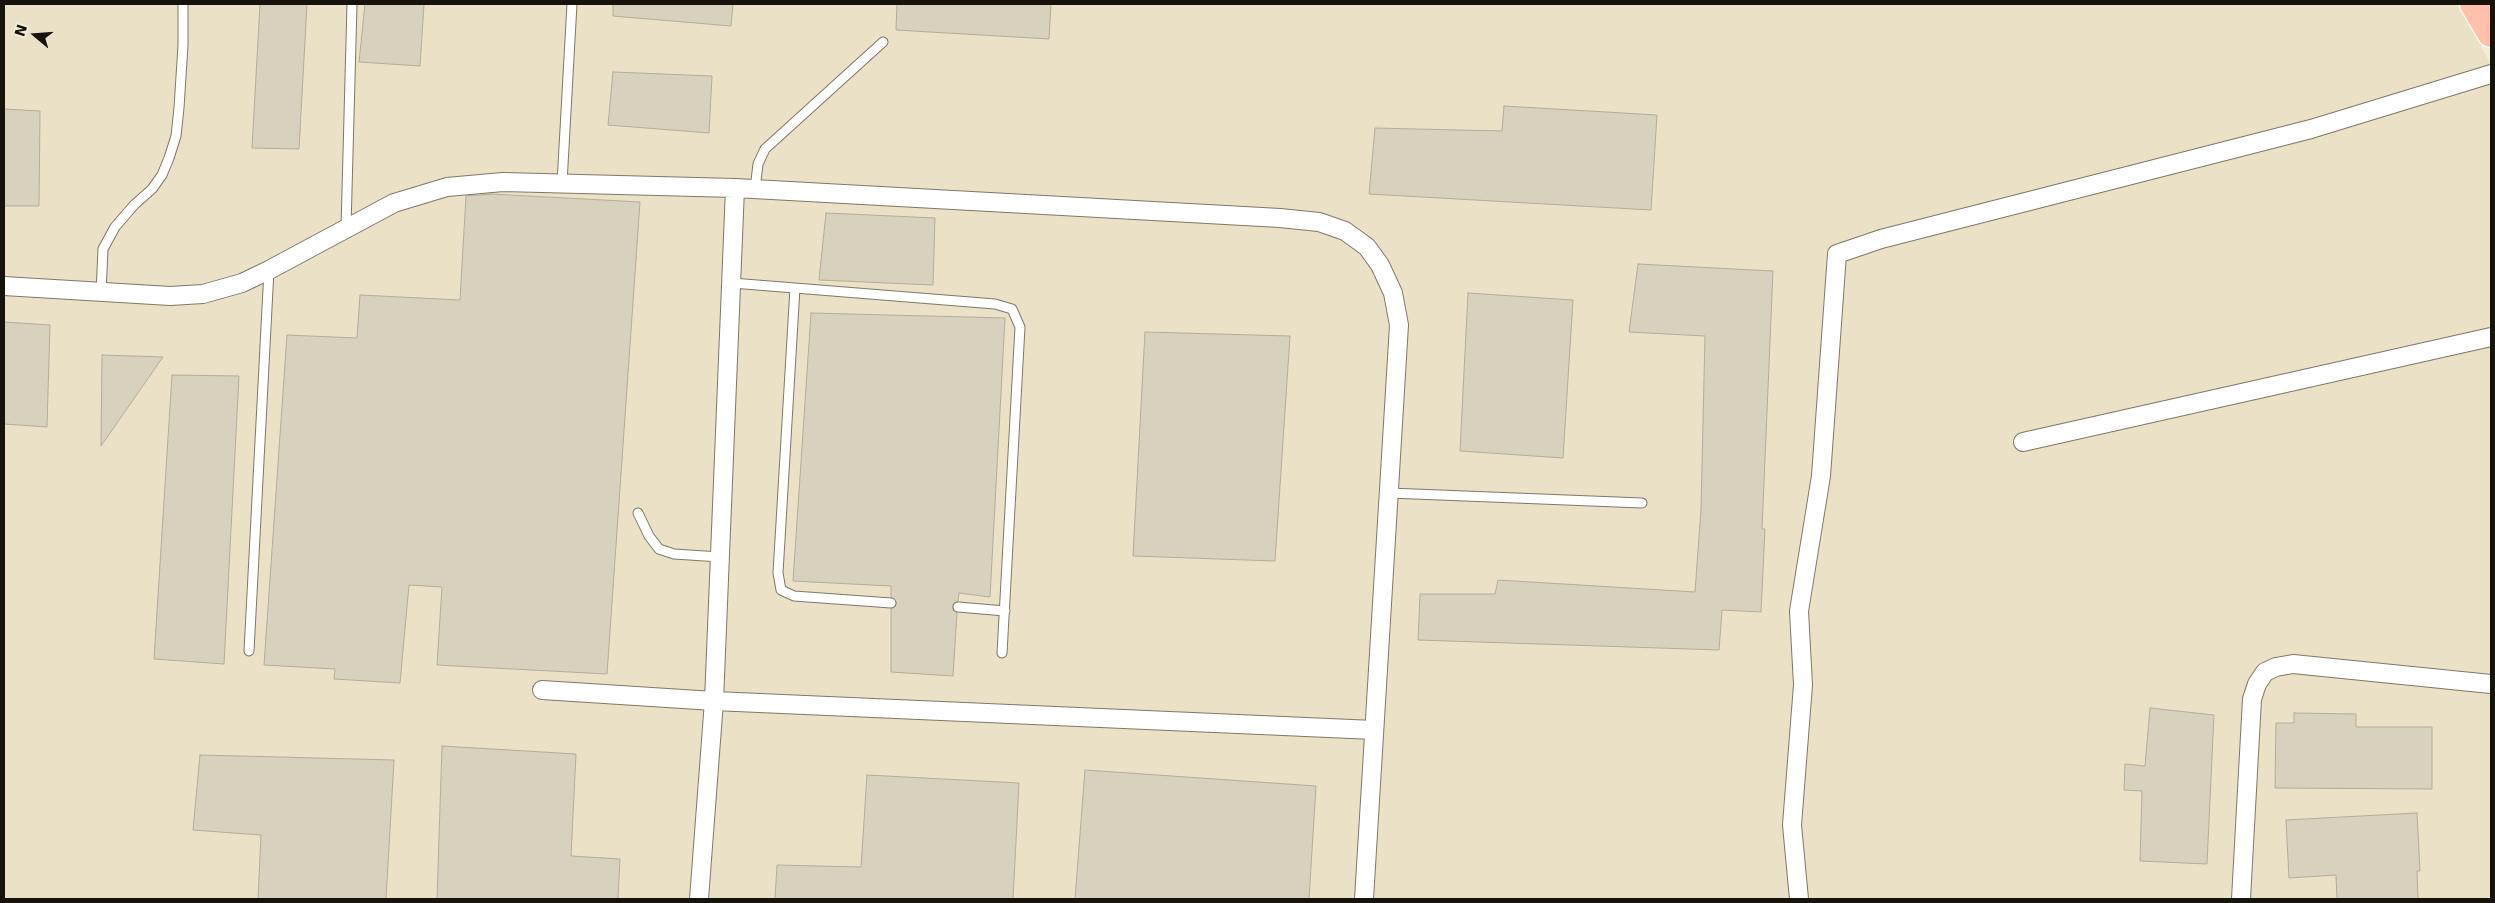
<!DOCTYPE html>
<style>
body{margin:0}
#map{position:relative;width:2495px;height:903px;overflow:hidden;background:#f3ecd9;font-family:"DejaVu Sans",sans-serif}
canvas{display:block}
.frame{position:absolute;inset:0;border:5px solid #15130c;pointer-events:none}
.north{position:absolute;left:10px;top:10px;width:50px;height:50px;-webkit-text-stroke:4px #f3ecd9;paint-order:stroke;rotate:288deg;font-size:14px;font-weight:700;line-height:20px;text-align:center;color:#15130c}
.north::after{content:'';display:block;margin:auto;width:18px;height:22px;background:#15130c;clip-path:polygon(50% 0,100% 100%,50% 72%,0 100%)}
</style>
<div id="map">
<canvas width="2495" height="903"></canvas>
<div class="frame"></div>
<div class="north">N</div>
</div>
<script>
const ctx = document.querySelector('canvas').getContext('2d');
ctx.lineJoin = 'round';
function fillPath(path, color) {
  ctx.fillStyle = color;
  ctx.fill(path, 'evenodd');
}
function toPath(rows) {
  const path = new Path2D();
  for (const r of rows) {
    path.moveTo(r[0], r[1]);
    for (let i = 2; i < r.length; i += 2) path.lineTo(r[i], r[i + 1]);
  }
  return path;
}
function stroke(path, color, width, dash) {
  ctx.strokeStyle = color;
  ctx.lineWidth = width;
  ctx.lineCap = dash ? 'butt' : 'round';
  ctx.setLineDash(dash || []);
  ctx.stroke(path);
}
const built = toPath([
 [4,4,2457,4,2491,64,2491,899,4,899]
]);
const building = toPath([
 [260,4,307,4,299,149,252,148,260,4],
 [365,4,424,4,420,66,359,62,365,4],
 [613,4,733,4,731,26,613,16,613,4],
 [897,4,1051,4,1049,39,896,30,897,4],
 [613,72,712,76,709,133,608,125,613,72],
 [1504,106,1657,115,1651,210,1369,194,1375,128,1502,131,1504,106],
 [4,109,40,111,39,206,4,206,4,109],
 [491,194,640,202,607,674,437,665,442,587,409,585,400,683,334,679,335,669,264,665,287,335,357,338,360,295,460,300,466,196,491,194],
 [826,213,935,218,933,285,819,280,826,213],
 [1638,264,1773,271,1762,529,1765,529,1761,612,1722,610,1719,650,1418,640,1420,594,1495,594,1498,580,1695,592,1701,509,1705,336,1629,332,1638,264],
 [1468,293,1573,300,1563,458,1460,451,1468,293],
 [811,313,1005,318,990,597,959,593,958,601,953,604,953,610,957,613,953,676,891,672,891,609,897,603,891,597,891,586,793,581,811,313],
 [4,322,50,325,47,427,4,424,4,322],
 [1145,332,1290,336,1275,561,1133,556,1145,332],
 [102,355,163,357,101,446,102,355],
 [172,375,239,376,224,664,154,659,172,375],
 [2150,708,2214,715,2207,864,2140,861,2142,791,2124,790,2125,764,2145,766,2150,708],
 [2294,713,2356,714,2356,727,2432,727,2432,789,2275,788,2276,723,2294,723,2294,713],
 [442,746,576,754,571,856,620,859,618,899,437,899,442,746],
 [200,755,394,760,386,899,258,899,261,835,193,830,200,755],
 [1085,770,1316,786,1309,899,1075,899,1085,770],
 [867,775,1019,783,1013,899,775,899,777,865,861,867,867,775],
 [2417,813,2420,871,2417,871,2418,899,2337,899,2336,875,2289,878,2286,820,2417,813]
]);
const service = toPath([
 [562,183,572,4],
 [755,189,758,164,765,149,883,42],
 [346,228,352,4],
 [732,283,995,304,1012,309,1020,327,1002,653],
 [795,288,778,573,781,590,794,596,891,603],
 [101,293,103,249,115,227,134,205,152,189,162,175,169,158,176,136,179,108,183,45,183,4],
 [1389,493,1642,503],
 [638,513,649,536,659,549,674,554,720,557],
 [958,607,1005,611],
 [249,651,269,270]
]);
const minor = toPath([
 [4,286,170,296,203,294,242,283,269,270,394,203,447,187,503,182,735,188,1280,218,1319,222,1345,231,1367,247,1380,265,1393,293,1399,325,1364,899],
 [2023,442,2491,337],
 [542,690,714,701,1374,730],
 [699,899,714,701,735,188],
 [1799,899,1792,825,1803,685,1799,611,1821,476,1837,254,1881,239,2311,129,2491,74],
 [2241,899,2252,699,2257,684,2265,672,2276,667,2293,664,2491,684]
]);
const primary = toPath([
 [2474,4,2491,33]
]);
fillPath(built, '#ebe1c7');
fillPath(building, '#d8d1be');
stroke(building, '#b4ad9b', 1);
stroke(service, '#7f7867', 11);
stroke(minor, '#7f7867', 20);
stroke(primary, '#fff', 30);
stroke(service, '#fff', 9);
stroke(minor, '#fff', 18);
stroke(primary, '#ffc1ab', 28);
</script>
